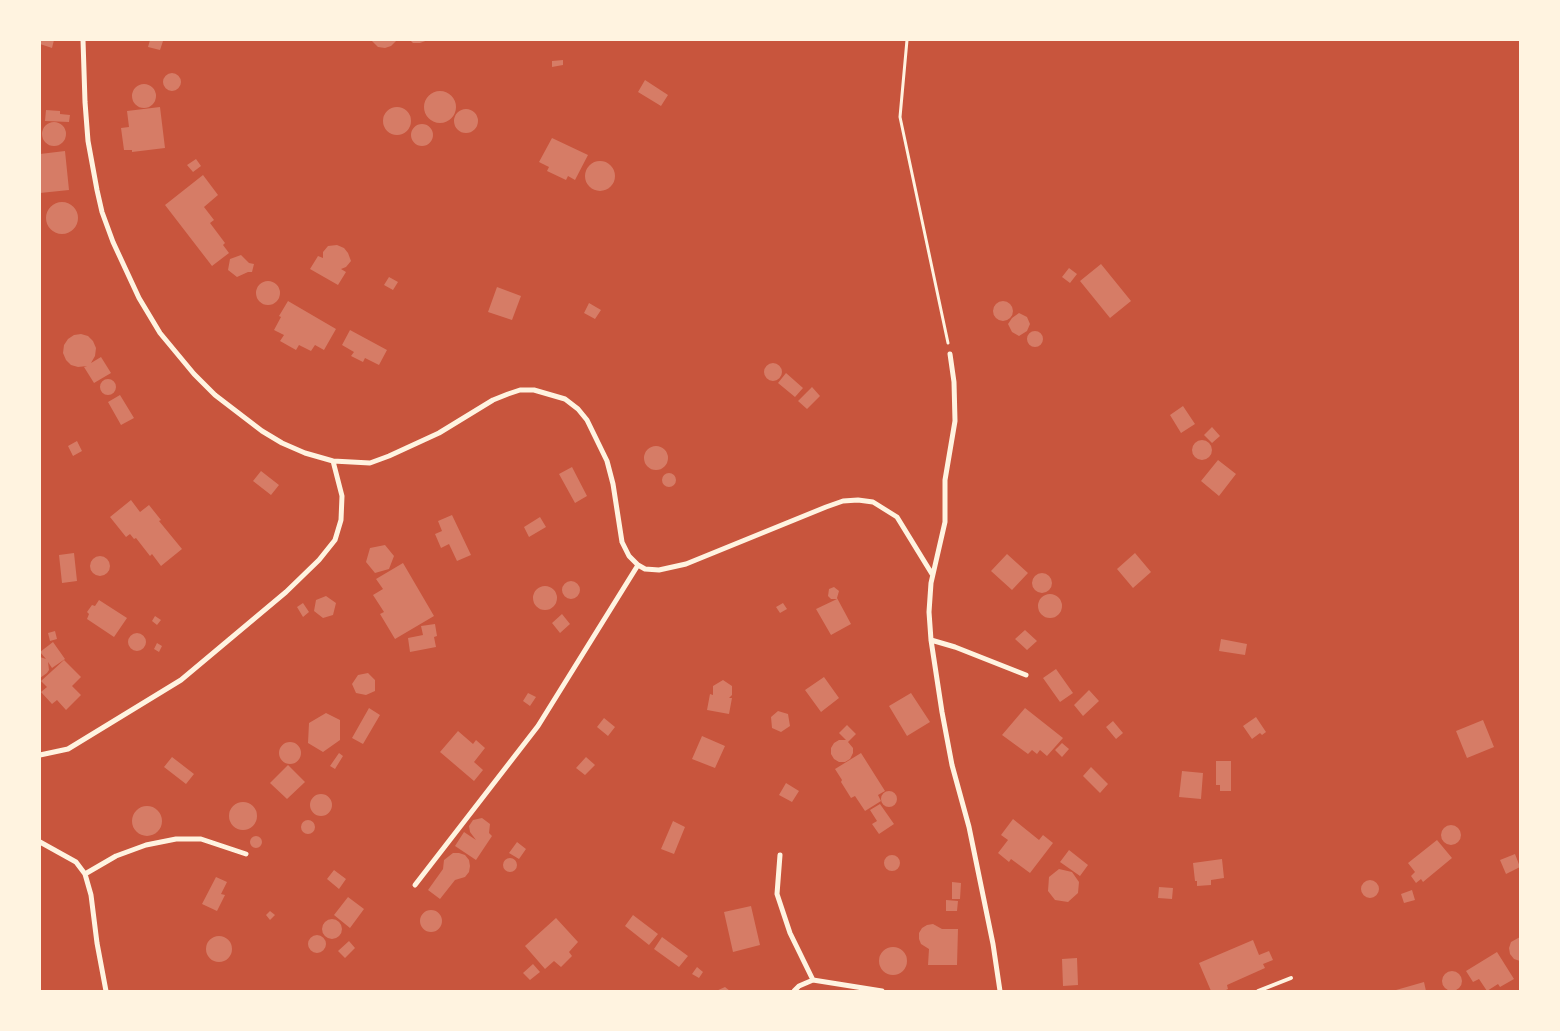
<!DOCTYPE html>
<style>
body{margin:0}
#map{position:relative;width:1560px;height:1031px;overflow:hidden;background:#c8553d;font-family:Bitter,serif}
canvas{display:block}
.frame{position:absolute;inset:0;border:41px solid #fff3e0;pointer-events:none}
</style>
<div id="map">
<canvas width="1560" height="1031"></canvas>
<div class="frame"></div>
</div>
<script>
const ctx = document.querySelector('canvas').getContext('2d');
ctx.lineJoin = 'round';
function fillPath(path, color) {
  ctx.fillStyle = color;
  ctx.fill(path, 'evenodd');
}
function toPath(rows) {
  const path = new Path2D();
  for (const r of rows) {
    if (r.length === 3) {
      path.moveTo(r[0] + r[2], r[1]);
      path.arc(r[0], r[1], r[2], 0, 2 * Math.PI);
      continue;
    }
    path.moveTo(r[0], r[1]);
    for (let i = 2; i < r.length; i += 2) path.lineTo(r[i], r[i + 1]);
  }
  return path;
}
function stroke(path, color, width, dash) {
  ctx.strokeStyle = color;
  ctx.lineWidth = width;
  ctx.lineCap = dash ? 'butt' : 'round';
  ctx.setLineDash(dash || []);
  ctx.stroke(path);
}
const building = toPath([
 [40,40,54,40,52,48,40,44],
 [150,40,163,41,160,50,148,47],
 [371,40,397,40,391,46,385,48,378,47],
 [410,40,428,40,420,43,413,43],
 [563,60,563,65,552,67,552,61],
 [172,82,9],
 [645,80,668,95,661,106,638,92],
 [144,96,12],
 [440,107,16],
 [160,107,165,148,132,152,132,150,124,150,121,128,129,127,127,111],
 [397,121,14],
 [466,121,12],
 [46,110,60,111,60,114,70,115,69,122,45,121],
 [54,134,12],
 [422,135,11],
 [552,138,588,155,575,180,568,176,566,180,547,171,549,167,539,162],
 [65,151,69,190,40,193,40,154],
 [196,159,201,166,193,172,187,165],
 [600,176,15],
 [203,175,218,195,204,207,214,220,210,223,225,243,223,245,229,253,212,266,165,205],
 [62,218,16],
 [337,245,344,248,348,253,351,261,346,267,341,269,346,272,338,285,310,269,318,256,323,258,323,252,328,246],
 [241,255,249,263,254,264,252,272,248,272,237,277,228,270,230,259],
 [1101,264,1131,301,1110,318,1080,281],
 [1069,268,1077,274,1070,283,1062,277],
 [389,277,398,282,393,290,384,285],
 [268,293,12],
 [497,287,521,296,512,320,488,312],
 [1003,311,10],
 [288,301,336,329,324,350,315,345,311,351,299,345,296,350,280,341,284,335,274,330,281,317,279,316],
 [589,303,601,310,595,319,584,313],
 [1019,313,1027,317,1030,324,1027,331,1019,336,1012,332,1008,324,1012,318],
 [350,330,387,350,379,365,365,358,363,362,351,356,354,352,342,345],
 [1035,339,8],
 [81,334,88,336,93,341,96,348,95,356,91,363,101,357,111,373,94,383,84,367,87,366,78,367,71,365,66,360,63,353,64,345,68,339,74,335],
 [773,372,9],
 [786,373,803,388,795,397,778,383],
 [108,387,8],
 [812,387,820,396,807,409,798,401],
 [120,395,134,418,121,425,108,402],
 [1183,406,1195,424,1181,433,1170,415],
 [1212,427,1220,436,1212,443,1204,435],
 [1202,450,10],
 [77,441,82,451,73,456,68,446],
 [656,458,12],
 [1218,460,1236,474,1219,496,1201,481],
 [572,467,587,496,575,503,559,474],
 [261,471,279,485,271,495,253,481],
 [669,480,7],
 [131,500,140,512,149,505,161,520,159,521,182,549,161,566,152,554,150,556,136,538,134,539,130,534,126,537,110,517],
 [452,515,471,555,457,561,449,544,441,548,435,534,442,531,438,521],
 [540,517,546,527,529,537,524,527],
 [385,545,394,556,389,569,375,573,366,562,370,548],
 [74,553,77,581,62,583,59,555],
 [1135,553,1151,572,1133,588,1117,569],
 [1007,554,1028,573,1012,590,991,571],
 [100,566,10],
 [403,563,434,616,395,639,380,614,384,612,373,595,383,589,376,579],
 [1042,583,10],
 [571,590,9],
 [545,598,12],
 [834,587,839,591,837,598,851,624,831,635,816,609,837,599,831,599,828,596,829,589],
 [1050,606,12],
 [326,596,336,603,333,615,323,618,314,611,316,600],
 [99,600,127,618,114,637,87,619,89,614,87,612,92,605,95,606],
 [303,603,309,612,303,617,297,607],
 [783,603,787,609,780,613,776,607],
 [562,614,570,624,560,633,552,623],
 [155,616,161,620,157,625,152,621],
 [435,624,437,636,434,637,436,647,410,652,408,638,423,635,421,626],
 [1025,630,1037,641,1027,650,1015,639],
 [55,631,57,639,50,641,48,633],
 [137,642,9],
 [1221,639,1247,644,1245,655,1219,651],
 [53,642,65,659,52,668,48,662,49,670,47,673,40,678,40,657,46,659,40,652],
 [157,643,162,646,159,652,154,649],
 [64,660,81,677,72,686,81,695,66,710,57,700,52,704,41,692,47,687,41,681],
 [1056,669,1073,693,1060,702,1043,678],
 [368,673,375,680,375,691,366,695,356,693,352,684,358,675],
 [824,677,839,698,821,712,805,690],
 [723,680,732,686,732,695,729,698,732,698,729,714,707,710,710,694,713,695,713,686],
 [1089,690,1099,701,1083,716,1074,705],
 [528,693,536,697,530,706,523,701],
 [911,693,930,722,907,736,889,706],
 [369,708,380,715,363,744,352,738],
 [1025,708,1063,738,1047,756,1040,750,1037,754,1032,750,1028,754,1002,735],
 [778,711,788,714,790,726,781,732,772,728,771,717],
 [326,713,340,720,340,740,323,752,308,743,309,723],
 [1256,717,1266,732,1262,735,1260,733,1252,739,1243,726],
 [604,718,615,727,608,736,597,727],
 [1483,720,1494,747,1467,758,1456,731],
 [1113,721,1123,733,1116,739,1106,727],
 [847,725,856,734,848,742,853,748,853,753,850,759,845,762,839,762,834,759,831,754,831,748,834,743,839,740,846,740,839,733],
 [458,731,473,744,476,740,485,748,474,762,483,770,474,781,440,752],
 [702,736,725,746,715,768,692,759],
 [290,753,11],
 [1062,743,1069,749,1062,757,1055,750],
 [339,753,343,756,335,769,330,766],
 [861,753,885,791,878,795,881,801,865,811,855,796,851,798,841,782,842,780,835,769],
 [172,757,194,774,186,784,164,767],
 [586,757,595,765,585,775,576,768],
 [1216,761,1231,761,1231,791,1220,791,1220,785,1216,785],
 [288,765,305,782,287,799,270,783],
 [1091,767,1108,784,1100,793,1083,776],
 [1182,771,1203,773,1201,799,1179,797],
 [786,783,799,791,792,802,779,795],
 [889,799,8],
 [321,805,11],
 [243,816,14],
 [880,804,894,824,879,834,872,824,877,821,870,810],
 [147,821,15],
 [482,818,490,824,489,833,492,836,476,860,455,846,464,832,476,840,470,832,469,826,473,820],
 [1013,819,1039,840,1043,835,1053,843,1030,873,1011,859,1009,862,998,853,1008,840,1001,835],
 [308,827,7],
 [673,821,685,827,674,854,661,849],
 [1451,835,10],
 [256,842,6],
 [1437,840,1452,858,1423,882,1421,879,1416,883,1411,876,1415,872,1408,863],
 [517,842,526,849,519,859,509,853],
 [1069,850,1088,865,1080,876,1060,862],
 [453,853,459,853,465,855,469,860,470,866,469,872,465,877,455,880,440,899,428,890,443,869,444,860],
 [1515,854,1520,867,1506,874,1500,860],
 [892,863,8],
 [510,865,7],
 [1222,859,1224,878,1211,880,1211,885,1197,886,1197,881,1195,881,1193,863],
 [1059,869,1072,872,1079,882,1078,893,1068,902,1055,900,1048,891,1049,877],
 [334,870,346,879,339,889,327,879],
 [216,877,227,882,221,894,225,895,217,911,202,904],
 [1370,889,9],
 [952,882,961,883,960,899,952,899],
 [1159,887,1173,888,1172,899,1158,898],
 [1412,890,1415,900,1404,903,1401,894],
 [348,897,364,909,350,928,334,915],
 [946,900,958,901,957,911,946,911],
 [751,906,760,945,733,952,724,912],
 [431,921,11],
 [270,911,275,915,270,920,266,915],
 [633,915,658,934,649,945,625,926],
 [556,918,578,942,569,952,572,956,561,967,554,961,545,969,525,946],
 [332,929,10],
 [933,924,942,929,958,929,957,965,928,965,929,949,921,944,919,939,919,933,922,928,927,925],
 [317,944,9],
 [219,949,13],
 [662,937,688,956,679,967,654,949],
 [1520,937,1520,961,1514,959,1510,954,1509,948,1511,942],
 [1253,940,1259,955,1269,951,1273,960,1263,964,1265,968,1227,985,1228,989,1224,991,1211,991,1199,963],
 [349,941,355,948,345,958,338,951],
 [893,961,14],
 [1497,952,1514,979,1500,987,1498,984,1487,991,1479,979,1473,982,1466,971],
 [1077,958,1078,985,1063,986,1062,959],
 [533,964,540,972,530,980,523,973],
 [697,967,703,972,699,978,692,974],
 [1452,981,10],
 [1424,982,1426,991,1396,991,1396,990],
 [725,987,730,991,716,991]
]);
const path = toPath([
 [907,40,900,117,948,343]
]);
const service = toPath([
 [1258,991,1291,978]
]);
const minor = toPath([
 [83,40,85,102,88,141,97,190,102,212,113,242,139,298,160,333,194,374,215,395,262,431,282,443,305,453,333,461,370,463,389,456,439,433,493,400,508,394,520,390,534,390,565,399,578,409,587,420,607,461,613,484,622,542,629,556,638,565,645,569,659,570,686,564,826,507,843,501,858,500,873,502,897,517,932,574],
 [950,354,954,382,955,421,945,480,945,522,931,583,929,612,931,640,942,712,952,765,969,827,993,944,1000,991],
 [931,640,955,647,1026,675],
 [40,755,68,749,181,680,286,592,319,560,335,540,341,520,342,496,333,461],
 [40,842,76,862,85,874,91,895,97,943,106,991],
 [780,855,777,894,790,933,813,980],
 [85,874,116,856,146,845,176,839,201,839,246,854],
 [415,885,538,726,638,565],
 [794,991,799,986,813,980,882,991]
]);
fillPath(building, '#d67c66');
stroke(path, '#fff3e0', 3);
stroke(service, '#fff3e0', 4);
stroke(minor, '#fff3e0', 5);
</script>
